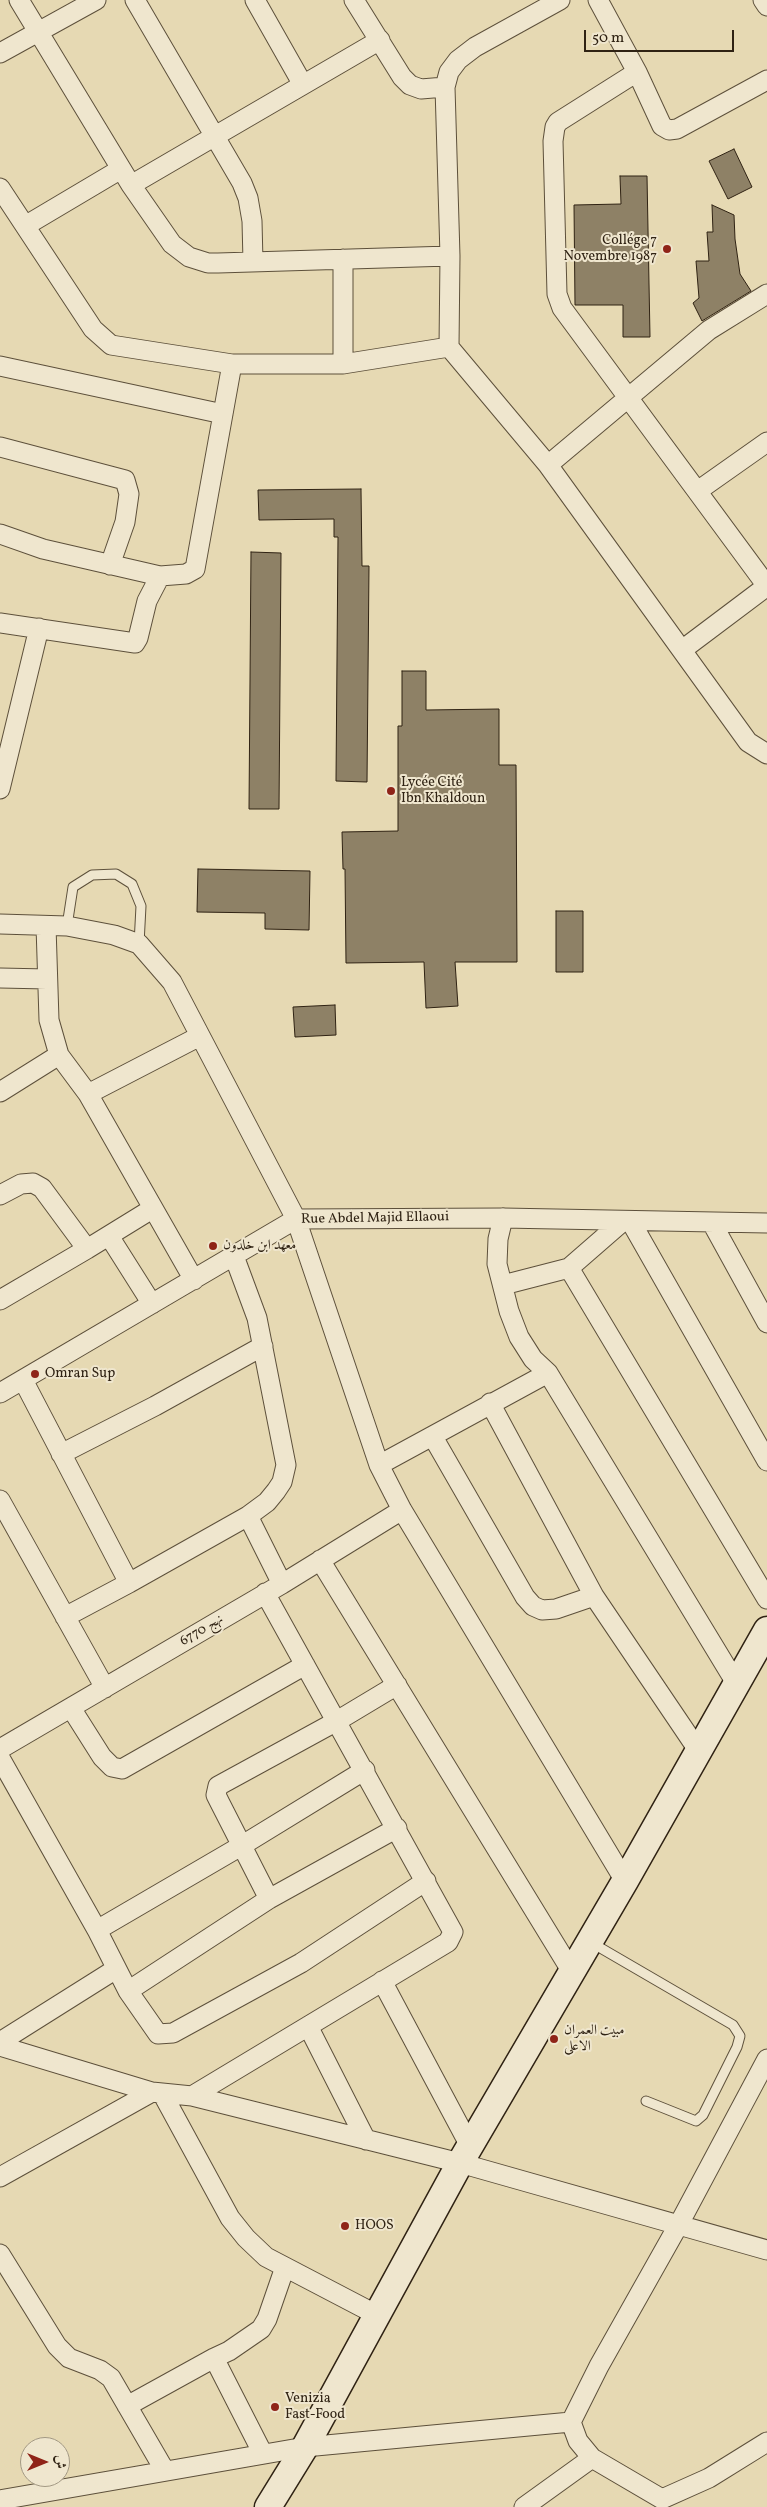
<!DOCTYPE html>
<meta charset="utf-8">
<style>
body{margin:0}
#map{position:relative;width:767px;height:2507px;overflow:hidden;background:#e6d9b3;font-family:Vollkorn,Amiri,serif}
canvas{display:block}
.north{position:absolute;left:20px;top:2437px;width:50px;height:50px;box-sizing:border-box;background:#efe6ce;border:1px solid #a29883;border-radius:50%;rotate:90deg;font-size:14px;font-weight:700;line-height:20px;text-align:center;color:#2f2213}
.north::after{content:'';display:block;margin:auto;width:18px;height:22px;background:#8f2418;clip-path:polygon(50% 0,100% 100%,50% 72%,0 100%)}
.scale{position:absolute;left:584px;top:30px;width:150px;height:22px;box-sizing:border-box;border:2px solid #2f2213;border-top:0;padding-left:6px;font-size:15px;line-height:18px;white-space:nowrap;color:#2f2213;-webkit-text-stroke:4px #efe6ce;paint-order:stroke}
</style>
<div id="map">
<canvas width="767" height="2507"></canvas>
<div class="north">ش</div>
<div class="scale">50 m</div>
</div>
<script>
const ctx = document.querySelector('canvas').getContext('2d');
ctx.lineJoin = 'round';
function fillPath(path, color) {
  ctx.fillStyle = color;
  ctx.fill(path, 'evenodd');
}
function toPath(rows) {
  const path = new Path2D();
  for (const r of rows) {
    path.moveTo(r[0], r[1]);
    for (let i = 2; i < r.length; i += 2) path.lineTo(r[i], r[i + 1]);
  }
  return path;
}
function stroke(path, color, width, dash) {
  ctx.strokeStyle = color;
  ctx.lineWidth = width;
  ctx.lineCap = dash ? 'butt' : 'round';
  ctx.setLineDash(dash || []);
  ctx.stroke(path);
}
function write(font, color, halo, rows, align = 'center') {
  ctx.font = font + ' Vollkorn,Amiri,serif';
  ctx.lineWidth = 4;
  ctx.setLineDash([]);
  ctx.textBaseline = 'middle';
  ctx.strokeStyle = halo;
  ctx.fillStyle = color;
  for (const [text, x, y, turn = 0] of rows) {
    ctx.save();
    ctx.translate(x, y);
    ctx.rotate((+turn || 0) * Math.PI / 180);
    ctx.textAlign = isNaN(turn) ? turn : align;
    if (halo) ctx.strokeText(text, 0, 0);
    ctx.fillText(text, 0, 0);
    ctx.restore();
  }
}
const building = toPath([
 [734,149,752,187,728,199,709,161,734,149],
 [620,176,647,176,650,337,623,337,623,305,575,305,574,205,621,204,620,176],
 [712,205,734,215,735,239,740,274,751,291,702,321,693,303,699,298,696,261,709,261,707,232,713,232,712,205],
 [361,489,362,566,369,566,367,782,336,781,338,537,334,537,334,519,259,520,258,490,361,489],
 [251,552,281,553,279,809,249,809,251,552],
 [402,671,426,671,426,710,499,709,499,765,516,765,517,962,455,962,458,1006,426,1008,424,962,346,963,345,869,343,869,342,832,398,831,398,726,402,726,402,671],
 [198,869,310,871,309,930,265,929,265,913,197,912,198,869],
 [556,911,583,911,583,972,556,972,556,911],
 [335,1005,336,1035,295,1037,293,1007,335,1005]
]);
const lane = toPath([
 [67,926,73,887,92,875,116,874,132,884,141,906,139,944],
 [592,1943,733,2025,740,2036,737,2047,703,2115,696,2121,646,2101]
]);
const street = toPath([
 [19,0,131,185,172,244,189,257,208,263,218,263,450,256],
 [135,0,242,183,248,198,252,221,253,262],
 [255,0,302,83],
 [354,0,402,77,410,85,421,89,445,87],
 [560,0,475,47,458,60,449,72,445,87,450,256,449,347,548,465,748,742,767,754],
 [598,0,637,72,662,126,669,130,677,129,767,80],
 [763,0,767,6],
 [0,53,96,0],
 [637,72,558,122,555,127,553,141,557,294,562,308,767,586],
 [131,185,380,40],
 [0,188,93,329,111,345,232,364,343,364,449,347],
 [25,226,121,169],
 [343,364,343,259],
 [0,366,223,414],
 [0,447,125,480,129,494,125,522,110,565],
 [548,465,709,330,767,294],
 [699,490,767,442],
 [0,534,43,549,160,576],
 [0,623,135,643,138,638,147,601,160,576,186,574,195,569,232,364],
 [682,650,767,586],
 [0,789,39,628],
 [0,924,67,926,114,935,139,944,172,982,296,1219,379,1465,402,1510,625,1881],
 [46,926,49,1020,59,1055],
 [0,978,47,979],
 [0,1092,59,1055,88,1094,194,1280],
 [88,1094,200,1036],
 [0,1195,21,1184,33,1183,42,1188,87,1249,152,1209],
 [503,1218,498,1239,497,1264,509,1311,519,1337,533,1359,548,1373,736,1683],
 [631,1222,767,1461],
 [712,1223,767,1323],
 [109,1236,152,1304],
 [234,1256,257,1318,286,1465,282,1482,276,1491,267,1502,248,1516,282,1584],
 [569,1268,767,1599],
 [503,1285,569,1268,623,1221],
 [0,1300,87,1249],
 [23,1380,129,1583,65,1617],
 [0,1393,296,1219,503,1218,767,1223],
 [490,1403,594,1596,698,1750],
 [433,1437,525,1597,533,1606,542,1610,556,1609,594,1596],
 [61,1454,155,1406,263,1346],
 [379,1465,548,1373],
 [0,1500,105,1688],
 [320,1560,572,1972],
 [129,1583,248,1516],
 [71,1708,102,1757,112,1767,122,1769,305,1665],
 [0,1749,282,1584,402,1510],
 [0,1758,97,1930,128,1991,158,2034,173,2033,301,1963,426,1881],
 [269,1899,220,1803,216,1795,218,1786,337,1721,397,1685],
 [97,1930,241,1846,365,1770],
 [382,1981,470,2146],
 [128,1991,269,1899,397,1828],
 [308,2026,366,2140],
 [0,2042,116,1969],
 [0,2046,152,2092],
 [162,2093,230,2218,246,2238,266,2257,377,2315],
 [192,2096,448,1942,453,1932,265,1593],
 [0,2177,152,2092,192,2096,460,2163,767,2250],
 [0,2254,57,2346,69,2358,100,2370,111,2378,165,2471],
 [127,2406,214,2358],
 [263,2454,214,2358,229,2351,261,2329,267,2319,285,2267],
 [592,2458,662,2499,709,2478,767,2442],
 [0,2500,305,2447,571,2422],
 [524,2507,592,2458,578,2441,571,2422,599,2366,679,2224,767,2059]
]);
const secondary = toPath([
 [268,2507,305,2447,460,2163,625,1881,767,1630]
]);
const markers = [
 [667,249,5,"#8f2418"],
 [391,791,5,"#8f2418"],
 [213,1246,5,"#8f2418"],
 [35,1374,5,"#8f2418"],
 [554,2039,5,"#8f2418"],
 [345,2226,5,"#8f2418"],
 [275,2407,5,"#8f2418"]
];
const poiNames = [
 ["Collége 7",657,241,"right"],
 ["Novembre 1987",657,257,"right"],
 ["Lycée Cité",401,783],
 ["Ibn Khaldoun",401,799],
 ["معهد ابن خلدون",223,1246],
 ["Omran Sup",45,1374],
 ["مبيت العمران",564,2031],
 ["الاعلى",564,2047],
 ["HOOS",355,2226],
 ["Venizia",285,2399],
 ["Fast-Food",285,2415]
];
const streetNames = [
 ["Rue Abdel Majid Ellaoui",375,1219,-1],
 ["نهج 6770",202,1631,-31]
];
fillPath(building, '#8e8166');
stroke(building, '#2f2213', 1);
stroke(lane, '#5d503b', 11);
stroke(street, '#5d503b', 21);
stroke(secondary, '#2f2213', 29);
stroke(lane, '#efe6ce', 9);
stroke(street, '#efe6ce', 19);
stroke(secondary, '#efe6ce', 26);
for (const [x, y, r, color] of markers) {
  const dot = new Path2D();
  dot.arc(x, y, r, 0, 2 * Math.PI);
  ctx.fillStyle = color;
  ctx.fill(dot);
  stroke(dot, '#efe6ce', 2);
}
write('14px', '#2f2213', '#efe6ce', poiNames, 'left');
write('14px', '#2f2213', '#efe6ce', streetNames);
</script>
